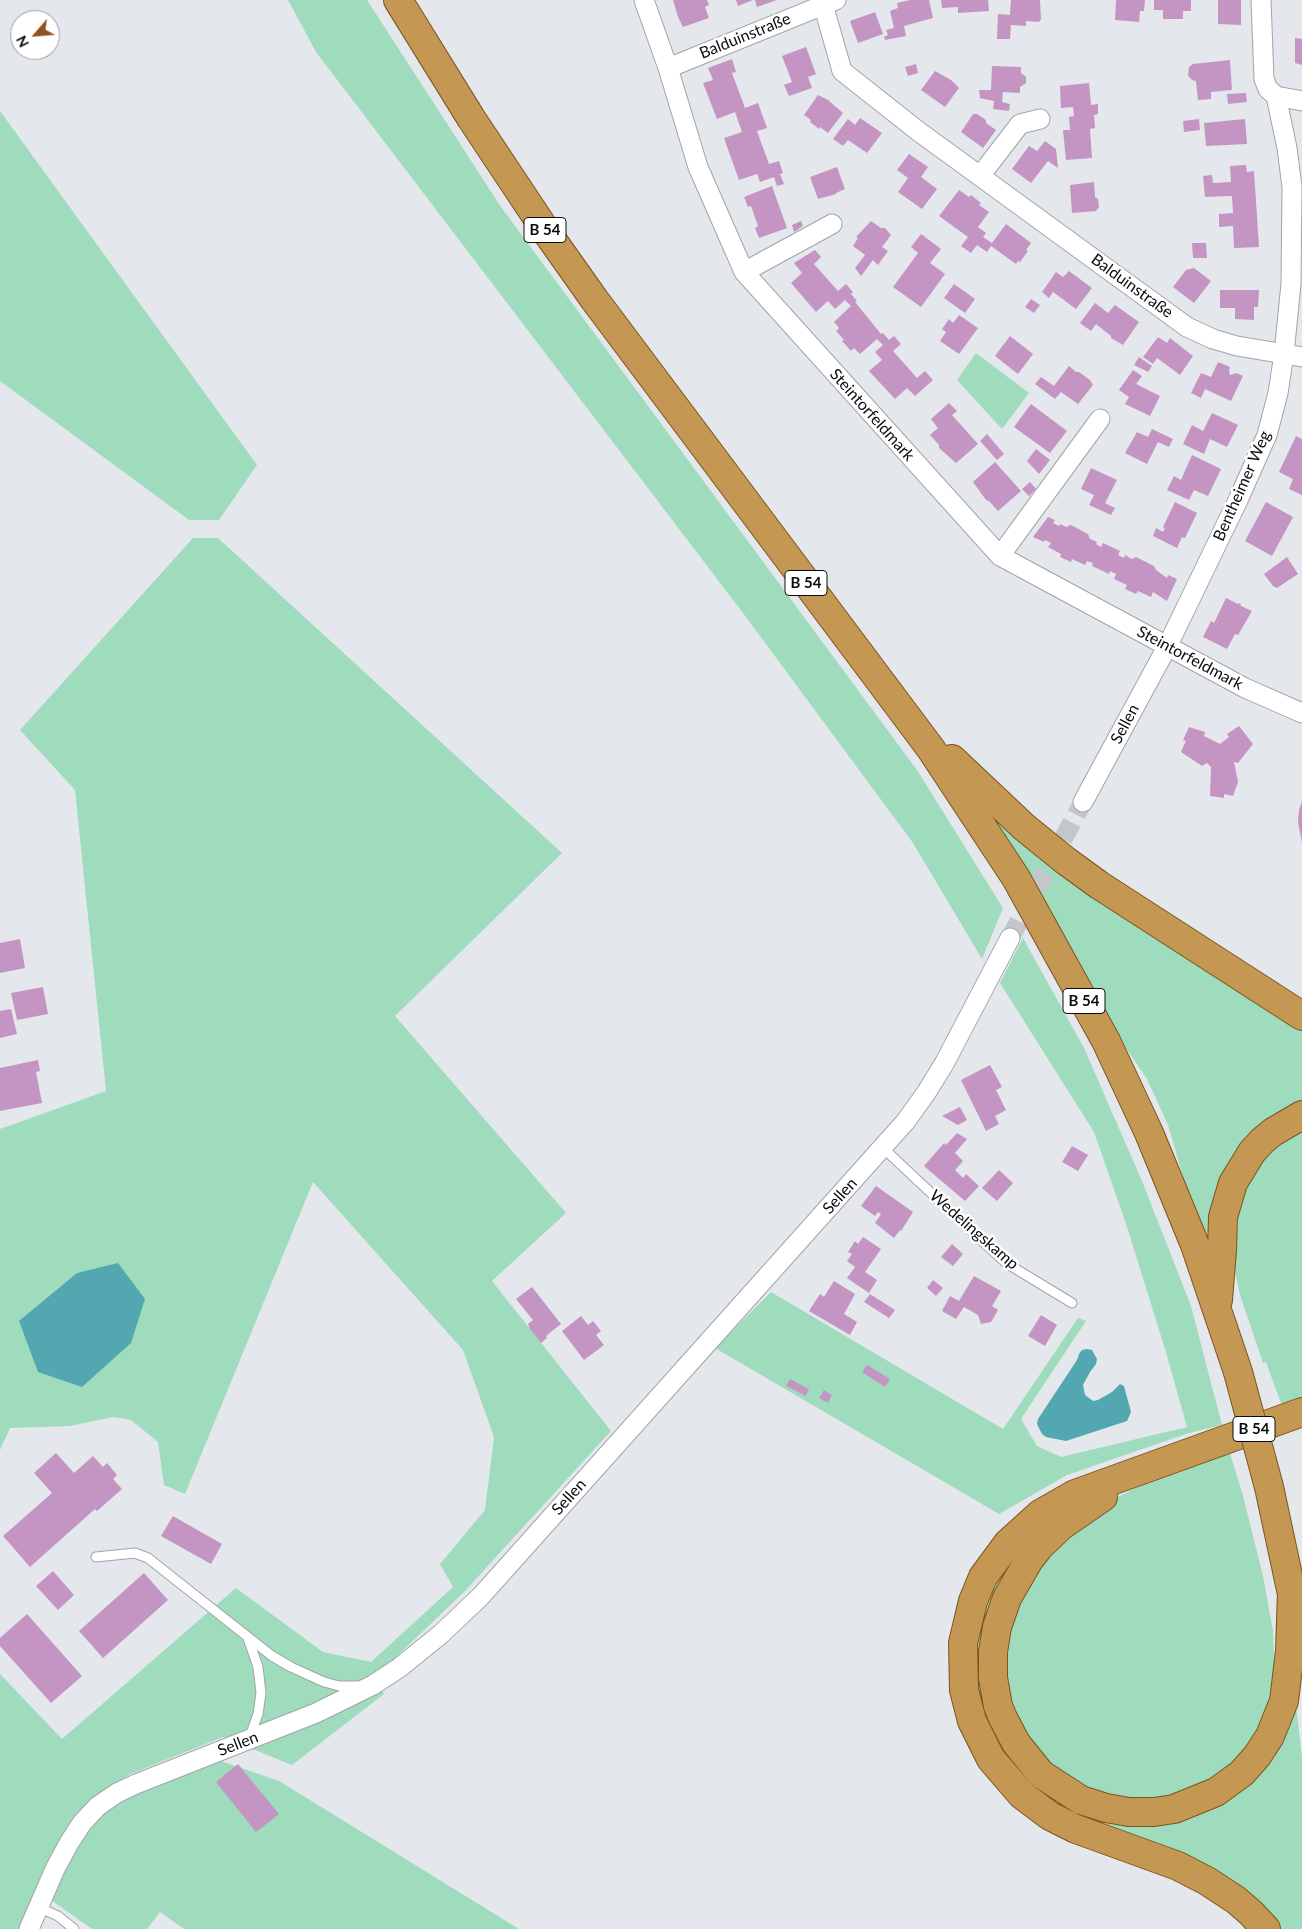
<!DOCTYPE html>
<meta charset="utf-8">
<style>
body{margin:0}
#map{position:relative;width:1302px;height:1929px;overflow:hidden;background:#e4e7ec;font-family:Lato,sans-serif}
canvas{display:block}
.north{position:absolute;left:10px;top:10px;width:50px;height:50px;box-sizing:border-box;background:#fff;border:1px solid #9d9e9f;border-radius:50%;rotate:243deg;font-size:14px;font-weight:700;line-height:20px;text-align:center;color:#0b0c0e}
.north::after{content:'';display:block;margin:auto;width:18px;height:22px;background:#945220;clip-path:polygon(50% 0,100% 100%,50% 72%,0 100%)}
</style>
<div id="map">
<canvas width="1302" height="1929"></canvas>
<div class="north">N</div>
</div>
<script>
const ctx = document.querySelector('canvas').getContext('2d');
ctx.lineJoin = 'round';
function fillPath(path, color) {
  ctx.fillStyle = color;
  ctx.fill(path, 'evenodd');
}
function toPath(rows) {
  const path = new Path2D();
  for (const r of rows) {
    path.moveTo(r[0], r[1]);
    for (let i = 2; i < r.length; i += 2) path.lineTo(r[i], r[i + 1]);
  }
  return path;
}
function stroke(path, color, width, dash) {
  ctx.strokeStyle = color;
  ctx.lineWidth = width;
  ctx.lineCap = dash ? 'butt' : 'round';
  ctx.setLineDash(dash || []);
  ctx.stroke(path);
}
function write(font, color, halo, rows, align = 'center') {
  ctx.font = font + ' Lato,sans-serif';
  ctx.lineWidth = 5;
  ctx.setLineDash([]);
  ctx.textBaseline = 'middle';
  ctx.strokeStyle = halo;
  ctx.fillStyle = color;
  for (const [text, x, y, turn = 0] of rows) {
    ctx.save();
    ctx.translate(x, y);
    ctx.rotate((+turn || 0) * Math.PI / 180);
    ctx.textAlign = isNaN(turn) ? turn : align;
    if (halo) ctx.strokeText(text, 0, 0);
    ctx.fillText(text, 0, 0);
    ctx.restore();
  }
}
const green = toPath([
 [288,0,367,0,501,207,917,770,1003,908,982,959,913,843,743,613,316,52],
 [0,111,257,465,219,520,189,520,0,381],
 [976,353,1029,393,1002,429,957,380],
 [193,538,218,538,562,853,395,1016,566,1213,492,1281,611,1431,464,1592,376,1676,384,1694,292,1765,223,1737,128,1775,87,1803,64,1837,19,1929,0,1929,0,1674,62,1739,236,1588,323,1652,371,1662,453,1587,440,1564,485,1510,494,1437,463,1350,313,1182,185,1494,164,1485,158,1442,131,1420,113,1417,70,1426,10,1428,0,1450,0,1129,106,1091,75,790,20,730],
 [982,803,1302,1025,1302,1106,1290,1112,1213,1242,1207,1245,1189,1197,1168,1125,1147,1079,1117,1035,1090,984,1042,900],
 [1023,938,1084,1048,1142,1181,1191,1306,1222,1425,1189,1433,1067,1475,999,1514,715,1348,771,1292,1003,1429,1078,1318,1086,1321,1021,1419,1037,1446,1061,1457,1187,1427,1165,1349,1128,1230,1094,1132,1000,983],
 [1302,1126,1302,1399,1282,1406,1266,1362,1263,1363,1240,1295,1232,1257,1231,1224,1255,1163],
 [1229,1450,1243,1496,1263,1576,1273,1631,1275,1684,1264,1721,1244,1754,1208,1785,1150,1802,1088,1793,1034,1752,1006,1693,1005,1635,1036,1564,1116,1498,1146,1483],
 [1064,1510,987,1628,1028,1774,1174,1818,1296,1705,1302,1758,1302,1929,1276,1929,1029,1788,989,1733,974,1682,978,1619,1003,1565],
 [215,1759,279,1781,519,1929,184,1929,160,1912,147,1929,92,1929,51,1900,77,1847,102,1814,135,1789]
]);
const water = toPath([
 [118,1263,145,1299,131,1343,82,1387,38,1372,19,1321,77,1273],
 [1087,1349,1092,1350,1097,1359,1096,1364,1090,1372,1083,1385,1085,1395,1093,1401,1098,1400,1112,1392,1120,1384,1124,1386,1131,1412,1127,1421,1066,1441,1046,1437,1042,1434,1037,1424,1038,1419,1077,1360,1079,1354,1082,1350]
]);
const building = toPath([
 [673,0,707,0,709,5,705,7,709,18,683,27,678,17],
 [736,0,753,0,738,6],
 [755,0,777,0,757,7],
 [910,0,929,0,933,18,904,26,906,36,885,40,884,37,888,35,886,30,894,28,890,11,898,8,897,3],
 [941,0,988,0,989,11,958,13,958,7,942,8],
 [1011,0,1040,0,1041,19,1039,22,1026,21,1026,26,1011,25,1010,39,997,39,998,14,1010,15],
 [1116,0,1145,0,1144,11,1140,11,1139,22,1115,20],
 [1154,0,1191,0,1191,11,1183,11,1183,19,1163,19,1163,10,1154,10],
 [1218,0,1241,0,1241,25,1218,24],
 [875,12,883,34,858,43,850,21],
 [1295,38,1302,39,1302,65,1295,63],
 [806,47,816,74,808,77,812,88,789,96,784,85,792,82,782,56],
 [732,59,736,72,732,73,745,108,758,103,767,128,757,131,769,164,779,161,783,173,780,174,784,184,777,186,774,177,760,182,757,174,739,180,724,138,742,132,735,112,717,119,703,83,713,80,708,68],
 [1230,60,1232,90,1211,92,1211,99,1198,100,1196,81,1192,80,1188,76,1189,67,1193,64],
 [916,64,918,73,908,76,905,67],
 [992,66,1021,67,1021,73,1026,77,1026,83,1020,87,1020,93,1003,92,1002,102,1010,104,1009,111,993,109,994,101,980,98,979,90,991,90],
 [935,71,951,80,959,88,945,107,921,90],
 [1089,83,1091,105,1098,104,1098,114,1094,115,1095,128,1090,129,1092,158,1066,160,1063,130,1070,130,1069,117,1074,116,1073,107,1061,108,1060,86],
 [1246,93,1247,102,1228,104,1227,94],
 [818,95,828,100,843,113,828,133,820,127,819,129,810,122,811,120,804,115],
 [973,114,977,114,986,120,986,123,996,130,983,148,961,132],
 [860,118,882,133,867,153,848,140,843,146,833,139,848,119,855,125],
 [1199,119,1200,130,1184,132,1183,121],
 [1245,119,1247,144,1206,146,1204,123],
 [1045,141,1056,149,1058,168,1048,161,1031,183,1012,169,1029,146,1037,151],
 [909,154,928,167,921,177,937,189,922,209,898,192,908,178,897,170],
 [1246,165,1247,172,1254,171,1259,247,1234,248,1233,226,1219,227,1219,214,1233,213,1232,196,1205,197,1203,176,1212,175,1213,183,1231,182,1230,166],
 [837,167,845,189,836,193,836,194,818,199,810,177],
 [1094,182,1095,197,1098,199,1099,207,1096,211,1072,213,1070,185],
 [772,186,787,228,759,238,755,228,758,226,751,206,748,207,744,197],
 [959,190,969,197,971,195,981,203,979,205,989,212,978,227,986,233,983,237,992,243,1006,224,1031,243,1026,250,1028,251,1020,262,1018,261,1016,264,991,246,987,252,977,245,971,253,961,246,968,237,939,216],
 [801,221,803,226,794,232,792,225],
 [871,221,881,228,885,228,891,235,882,247,888,251,878,265,873,260,861,276,855,268,865,255,853,246,858,238,856,237],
 [921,234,941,249,930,263,945,274,921,307,893,287,918,253,911,247],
 [1192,243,1206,243,1207,258,1193,258],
 [815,250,821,257,814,264,838,291,846,284,853,292,851,294,857,301,855,302,881,334,883,333,889,340,894,336,901,344,893,351,917,378,925,371,933,380,915,396,907,388,895,399,869,371,882,360,875,352,883,345,877,339,860,354,854,348,851,351,842,341,844,340,836,331,839,328,834,322,851,306,845,300,835,309,828,301,816,312,791,283,802,273,794,263],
 [1194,268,1211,281,1194,303,1173,287,1186,270],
 [1069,271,1092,288,1076,309,1053,292,1049,298,1042,292,1056,272,1063,277],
 [954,284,975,299,965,313,944,298],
 [1220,290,1259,290,1258,307,1254,307,1254,320,1235,319,1235,308,1220,308],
 [1031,299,1040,305,1034,313,1025,307],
 [1095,303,1108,313,1115,305,1139,322,1123,345,1111,338,1111,336,1096,324,1091,331,1080,323],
 [959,315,978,328,959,354,940,341,946,332,942,329,949,319,953,323],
 [1010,336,1033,354,1018,374,995,356],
 [1158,337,1167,343,1170,338,1193,356,1180,375,1157,358,1153,364,1143,357],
 [1139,357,1152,366,1148,372,1134,365],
 [1218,362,1230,367,1229,371,1230,375,1237,373,1243,376,1231,401,1205,389,1201,398,1191,393,1201,373,1211,377],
 [1069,366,1076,372,1079,372,1090,380,1093,385,1078,404,1061,392,1055,399,1035,384,1041,377,1054,386],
 [1133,370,1142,376,1136,384,1160,396,1150,416,1125,404,1129,397,1119,390],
 [949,403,957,411,952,415,978,444,956,463,939,448,939,445,930,435,938,428,931,419],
 [1031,404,1067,431,1050,453,1014,427],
 [1212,413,1238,425,1227,447,1210,439,1204,454,1183,444,1192,425,1203,431],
 [1152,429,1173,439,1169,447,1158,442,1147,464,1125,453,1137,432,1148,437],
 [987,434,1004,454,997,460,980,441],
 [1296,436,1302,439,1302,495,1289,489,1293,479,1279,472],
 [1036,449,1050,460,1039,474,1027,461],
 [1192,455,1221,469,1208,496,1194,490,1189,500,1167,490,1174,476,1181,480],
 [995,462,1021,491,998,511,989,501,986,500,973,482],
 [1091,468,1117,480,1105,503,1115,508,1111,515,1089,505,1094,495,1081,489],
 [1030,482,1036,489,1029,496,1022,489],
 [1175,502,1197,513,1185,538,1182,537,1177,548,1153,536,1156,528,1163,532,1165,528,1163,527],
 [1266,502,1293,517,1272,556,1245,541],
 [1048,517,1055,520,1053,523,1059,526,1060,524,1066,527,1071,525,1088,534,1090,539,1097,542,1096,544,1101,547,1103,543,1120,551,1118,555,1124,558,1125,555,1132,559,1136,557,1154,566,1156,570,1167,578,1168,575,1177,579,1167,601,1153,592,1151,597,1138,591,1136,594,1125,589,1127,585,1114,579,1116,574,1110,571,1109,574,1092,566,1093,563,1087,561,1085,565,1072,559,1071,562,1060,557,1061,554,1048,547,1051,543,1045,540,1044,542,1033,537],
 [1287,557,1298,574,1277,588,1273,586,1264,574],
 [1226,598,1238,604,1240,603,1241,606,1252,611,1238,635,1235,634,1227,649,1203,637,1211,621,1214,623],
 [1239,726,1253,744,1238,763,1234,762,1238,782,1233,796,1224,794,1224,798,1210,796,1211,767,1207,763,1202,766,1181,752,1186,741,1183,740,1189,727,1205,732,1204,736,1220,744,1229,737,1227,734],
 [1302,801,1302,843,1298,822,1299,810],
 [20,939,25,968,0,973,0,943],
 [43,987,48,1014,17,1020,11,993],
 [11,1009,17,1034,0,1038,0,1011],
 [38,1060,40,1071,36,1072,42,1103,0,1111,0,1068],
 [990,1065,1002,1087,996,1090,1006,1110,995,1116,999,1124,986,1131,961,1080],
 [960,1107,967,1120,958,1125,942,1116],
 [957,1133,967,1139,955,1153,963,1161,955,1170,963,1178,966,1174,979,1186,965,1201,924,1166,944,1143,946,1145],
 [1072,1146,1088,1155,1078,1171,1062,1162],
 [999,1170,1013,1183,997,1201,982,1188],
 [876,1186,913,1212,901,1231,900,1230,894,1238,875,1223,881,1214,878,1212,875,1216,861,1206],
 [863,1237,881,1249,865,1272,877,1280,869,1293,847,1278,855,1267,847,1261,852,1254,848,1252,855,1241,858,1244],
 [952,1244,963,1254,953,1266,941,1257],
 [974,1276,1001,1291,992,1306,998,1310,991,1322,981,1324,978,1315,964,1307,956,1319,942,1311,950,1296,959,1301],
 [933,1280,943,1288,936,1296,927,1288],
 [834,1281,855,1294,844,1314,857,1322,850,1335,809,1311,820,1294,824,1297],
 [532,1287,561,1324,546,1336,547,1338,541,1343,530,1329,528,1324,533,1320,516,1299],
 [870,1294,895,1310,889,1318,864,1302],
 [1041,1315,1057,1325,1045,1346,1028,1336],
 [581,1316,588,1325,593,1321,601,1331,596,1335,604,1345,584,1360,562,1331],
 [867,1365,890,1379,885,1387,862,1372],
 [790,1379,809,1389,806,1396,786,1386],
 [824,1390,832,1395,828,1403,819,1398],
 [56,1453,74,1473,93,1456,103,1467,107,1463,117,1475,113,1479,122,1489,97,1511,95,1509,30,1567,3,1536,52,1493,34,1473],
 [173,1516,222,1544,211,1564,161,1536],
 [53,1571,74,1595,58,1610,36,1586],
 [144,1573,168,1600,103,1658,79,1631],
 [27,1614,82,1676,51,1703,0,1646,0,1638],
 [238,1764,279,1814,256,1832,216,1782]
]);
const minorTunnel = toPath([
 [1010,938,1083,802]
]);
const service = toPath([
 [883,1148,1006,1263,1072,1303],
 [96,1557,135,1553,148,1558,272,1656,291,1667,324,1682,339,1686,363,1686],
 [248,1638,258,1667,261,1693,258,1714,249,1739],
 [38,1907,58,1916,74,1929]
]);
const minor = toPath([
 [644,0,668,68,698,167,744,272,1000,556,1245,688,1302,713],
 [823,4,842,71,918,131,1187,327,1213,339,1237,346,1302,357],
 [668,68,836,0],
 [1276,96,1302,101],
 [980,176,1020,124,1040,119],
 [744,272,832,224],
 [1000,556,1100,419],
 [1083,802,1168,645,1239,498,1267,435,1278,393,1284,354,1291,284,1292,187,1287,148,1276,96,1268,89,1264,79,1261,0],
 [29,1929,55,1869,69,1843,82,1823,98,1806,117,1793,136,1784,316,1713,373,1685,399,1668,441,1634,481,1596,906,1121,926,1093,944,1064,1010,938]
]);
const trunk = toPath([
 [398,0,471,118,548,234,594,299,931,749,1016,878,1106,1041,1149,1133,1195,1245,1238,1372],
 [952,759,1024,827,1066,861,1099,885,1302,1016],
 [1218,1300,1222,1250,1223,1217,1233,1183,1252,1152,1262,1141,1273,1132,1302,1115],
 [1269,1487,1295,1608],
 [1103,1497,1061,1526,1039,1547,1029,1560,1007,1598,997,1627,993,1652,993,1678,998,1706,1003,1718,1016,1743,1041,1774,1081,1800,1106,1808,1129,1812,1154,1812,1174,1809,1216,1792,1242,1773,1257,1756,1270,1736,1284,1701,1290,1651,1292,1591],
 [1266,1929,1251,1913,1236,1900,1207,1881,1178,1866,1076,1829,1050,1816,1022,1795,991,1759,972,1721,964,1690,963,1643,973,1601,983,1577,1008,1543,1040,1514,1075,1494,1302,1412]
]);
const trunkBridge = toPath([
 [1238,1372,1269,1487]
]);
const shields = [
 [545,230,42],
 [806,583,42],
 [1084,1001,42],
 [1254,1429,42]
];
const shieldNames = [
 ["B 54",545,230],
 ["B 54",806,583],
 ["B 54",1084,1001],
 ["B 54",1254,1429]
];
const streetNames = [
 ["Balduinstraße",745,36,-22],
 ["Balduinstraße",1132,286,36],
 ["Steintorfeldmark",872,415,48],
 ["Bentheimer Weg",1242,486,-66],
 ["Steintorfeldmark",1190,658,28],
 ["Sellen",1125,724,-62],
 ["Sellen",840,1196,-48],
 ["Wedelingskamp",974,1230,41],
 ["Sellen",569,1497,-48],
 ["Sellen",238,1744,-21]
];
fillPath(green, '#9fdcbe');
fillPath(water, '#53a7b1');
fillPath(building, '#c495c2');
stroke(minorTunnel, '#c3c6cb', 19, [19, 9]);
stroke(service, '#a1a4a9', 11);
stroke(minor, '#a1a4a9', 21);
stroke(trunk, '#7a551e', 30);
stroke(service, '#fff', 9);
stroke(minor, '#fff', 19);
stroke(trunk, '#c49752', 28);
stroke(trunkBridge, '#7a551e', 30, []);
stroke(trunkBridge, '#c49752', 28);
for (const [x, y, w] of shields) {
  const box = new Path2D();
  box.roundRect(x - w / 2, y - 12.5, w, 25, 4);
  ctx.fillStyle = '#fff';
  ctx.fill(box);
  stroke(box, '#0b0c0e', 1);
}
write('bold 15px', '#0b0c0e', null, shieldNames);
write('16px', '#0b0c0e', '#fff', streetNames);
</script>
